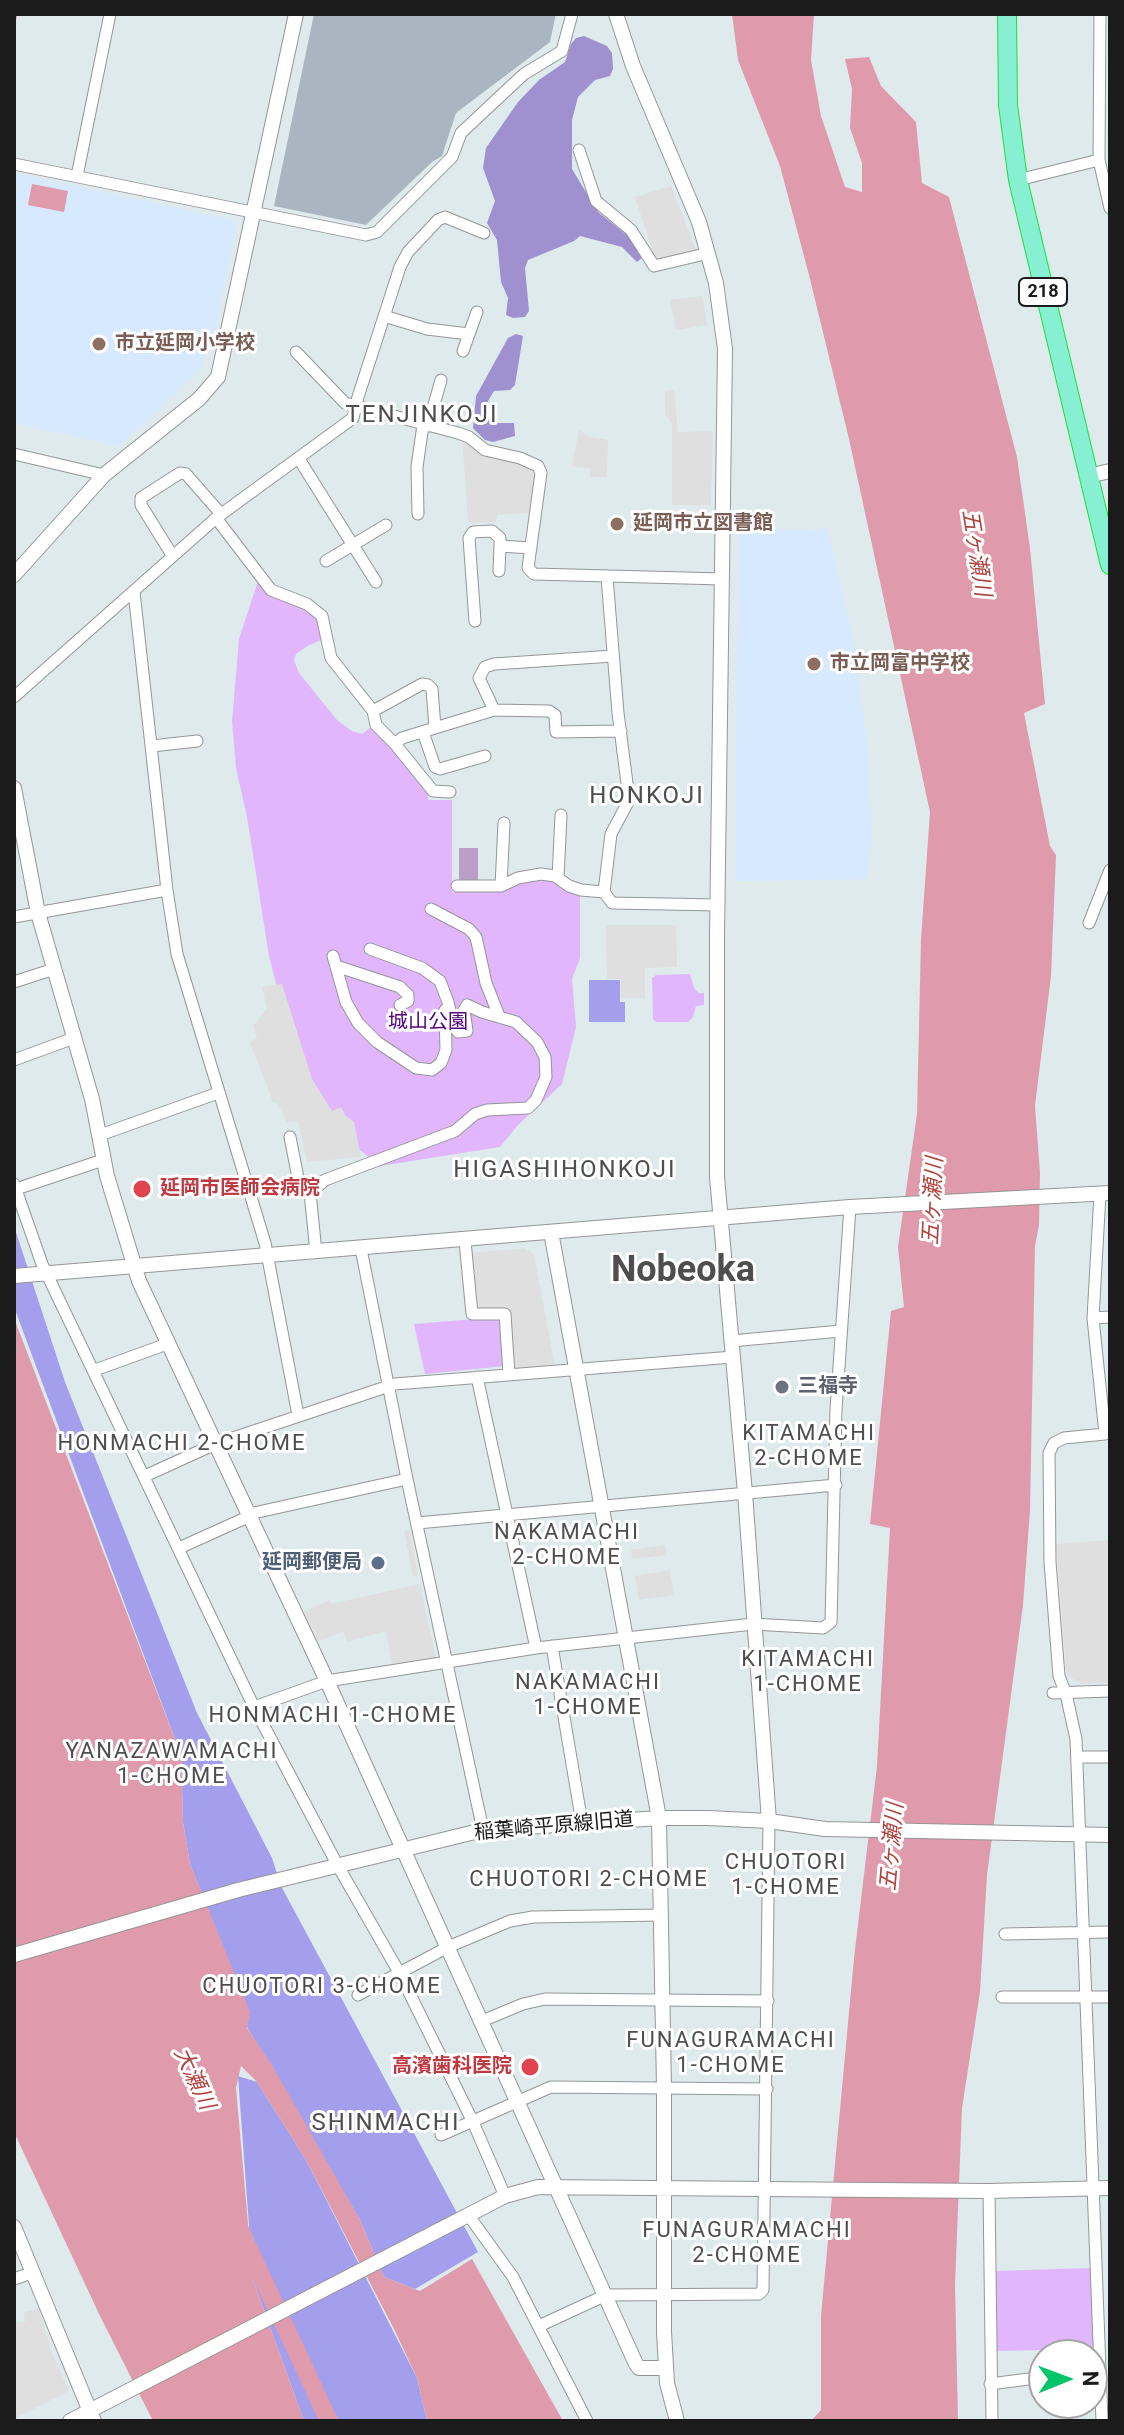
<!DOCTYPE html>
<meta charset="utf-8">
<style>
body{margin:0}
#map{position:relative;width:1124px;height:2435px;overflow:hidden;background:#dfeaed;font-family:Roboto,sans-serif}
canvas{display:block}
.frame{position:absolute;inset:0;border:16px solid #1b1b1b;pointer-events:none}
.north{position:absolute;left:1028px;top:2339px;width:80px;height:80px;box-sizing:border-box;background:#fff;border:2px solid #a4a4a4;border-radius:50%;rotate:89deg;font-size:22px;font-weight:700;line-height:32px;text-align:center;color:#1b1b1b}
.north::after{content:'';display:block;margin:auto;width:28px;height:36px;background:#00c569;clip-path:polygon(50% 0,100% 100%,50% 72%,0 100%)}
</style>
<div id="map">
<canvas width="1124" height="2435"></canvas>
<div class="frame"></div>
<div class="north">N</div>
</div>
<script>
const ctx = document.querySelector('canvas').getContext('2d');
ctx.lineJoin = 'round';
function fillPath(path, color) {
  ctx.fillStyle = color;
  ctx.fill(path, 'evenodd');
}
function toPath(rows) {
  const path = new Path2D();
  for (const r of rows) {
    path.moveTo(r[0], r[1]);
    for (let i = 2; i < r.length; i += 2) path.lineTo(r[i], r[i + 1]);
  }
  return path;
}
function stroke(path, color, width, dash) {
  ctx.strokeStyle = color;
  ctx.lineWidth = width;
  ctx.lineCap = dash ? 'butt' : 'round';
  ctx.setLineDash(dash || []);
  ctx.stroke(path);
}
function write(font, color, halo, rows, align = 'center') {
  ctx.font = font + ' Roboto,"Noto Sans JP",sans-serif';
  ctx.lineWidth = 6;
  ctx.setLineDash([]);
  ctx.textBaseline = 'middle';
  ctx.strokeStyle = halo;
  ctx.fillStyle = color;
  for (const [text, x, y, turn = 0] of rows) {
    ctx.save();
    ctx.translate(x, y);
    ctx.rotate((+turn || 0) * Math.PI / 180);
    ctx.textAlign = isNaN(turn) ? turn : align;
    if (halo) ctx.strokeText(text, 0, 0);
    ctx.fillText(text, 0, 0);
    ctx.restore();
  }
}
const education = toPath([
 [14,173,237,221,215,331,200,369,145,423,118,446,14,423],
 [827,527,856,651,868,755,872,836,867,879,735,881,739,533,752,528,818,531]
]);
const construction = toPath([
 [314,14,556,14,550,42,456,113,442,156,432,162,366,225,274,206]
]);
const grass = toPath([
 [589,980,620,980,620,1002,625,1002,625,1022,589,1022],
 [14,1226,65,1382,197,1713,272,1858,281,1886,478,2252,415,2289,384,2277,360,2220,247,2027,249,2012,190,1864,183,1822,181,1755,14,1307],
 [238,2076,257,2082,306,2160,417,2378,427,2421,304,2421,253,2280]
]);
const forest = toPath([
 [584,36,607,46,612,53,613,69,610,76,595,80,578,97,572,120,572,169,598,212,628,236,643,257,637,262,622,247,580,236,574,241,528,260,525,268,529,311,525,317,513,318,506,315,508,298,501,282,497,240,487,223,495,201,483,168,486,148,518,102,539,80,565,62,571,44,576,38],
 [516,334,523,336,515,385,510,390,494,391,488,401,490,416,494,423,514,423,515,436,493,442,485,440,473,428,476,396,508,338]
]);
const cemetery = toPath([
 [459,848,478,848,478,880,459,880]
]);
const park = toPath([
 [258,581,316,613,324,639,309,645,296,654,294,660,299,673,337,720,352,731,362,734,372,726,428,790,428,800,452,800,452,892,502,891,531,878,550,878,580,895,580,958,572,979,576,1027,562,1084,518,1125,500,1147,380,1166,341,1135,307,1084,287,1026,269,956,247,817,236,768,232,722,239,639],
 [690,974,694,988,699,993,704,993,704,1005,696,1006,693,1017,688,1022,656,1022,653,1019,652,978,656,975],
 [475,1319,501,1320,505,1366,425,1374,414,1324],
 [1093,2268,1097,2358,1092,2366,1092,2355,1048,2355,1048,2350,997,2351,994,2271]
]);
const parking = toPath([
 [671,186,697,252,655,259,635,197],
 [703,296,707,325,676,330,670,300],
 [674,390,678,432,713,431,711,505,672,505,672,423,665,414,665,391],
 [579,430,590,437,608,440,607,477,590,477,590,468,572,467],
 [462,435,538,466,536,512,497,515,496,522,468,523],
 [606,925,676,925,677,967,645,968,645,998,621,998,621,979,607,979],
 [282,984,312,1079,332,1111,341,1107,345,1115,354,1122,361,1157,307,1162,298,1121,287,1122,278,1103,273,1102,250,1042,257,1038,253,1026,267,1008,262,987],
 [525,1248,534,1255,555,1366,511,1369,507,1312,476,1312,469,1253],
 [410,1530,418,1575,413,1576,404,1531],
 [1110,1540,1110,1683,1081,1684,1068,1676,1066,1669,1056,1544],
 [665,1545,666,1555,632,1559,631,1550],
 [670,1570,674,1595,639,1600,635,1576],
 [420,1584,436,1658,392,1665,386,1631,347,1642,343,1632,318,1641,304,1612,329,1600,331,1604],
 [39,2309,53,2356,69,2391,14,2419,14,2322,25,2322,24,2312]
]);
const water = toPath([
 [732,14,814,14,811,60,821,116,845,187,862,192,862,163,850,128,852,89,845,59,869,57,881,86,916,122,922,183,949,197,1017,457,1030,548,1045,704,1024,713,1050,846,1056,855,1051,976,1035,1106,1040,1173,1039,1225,1035,1246,1030,1510,1023,1605,987,1875,980,1992,962,2108,955,2285,958,2421,811,2421,821,2410,821,2316,854,1958,877,1766,890,1528,870,1524,891,1311,904,1307,898,1247,917,1114,921,939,930,812,849,439,809,275,780,166,738,60],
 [32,184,68,191,64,212,28,205],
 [14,1318,181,1755,183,1822,190,1864,250,2012,247,2028,272,2065,360,2220,384,2277,420,2291,472,2259,563,2421,427,2421,417,2378,394,2329,306,2160,257,2082,241,2066,236,2088,253,2280,304,2421,153,2421,100,2316,14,2132]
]);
const stream = toPath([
 [14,23,16,14]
]);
const river = toPath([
 [241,2232,329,2421]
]);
const minor = toPath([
 [1100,14,1099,160,1110,208],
 [579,150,596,201,631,230,654,266,709,253],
 [14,164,366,235,377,232,452,157,461,133,478,117,524,74,562,51,572,14],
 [77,176,110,14],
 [1018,180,1099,160],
 [384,316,427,329,469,334],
 [463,351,477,312],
 [296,352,345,403,458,433,469,437,485,450,520,458,538,466,541,473,528,568,534,574,722,579],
 [428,426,441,380],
 [14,454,104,475],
 [299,459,376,582],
 [418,514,417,467,423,425],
 [216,518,271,590,307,604,322,616,331,658,373,711,376,725,395,744,402,738,494,710,549,711,555,715,556,732,621,731],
 [172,555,141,505,141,498,180,473,186,474,221,514],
 [326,561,386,525],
 [499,571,500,546],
 [607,577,618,713,628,791,627,804,611,834,604,892,612,903,718,905],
 [134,592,167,890,177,954,265,1243,298,1415],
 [475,621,469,538,473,532,492,531,500,538,500,546,531,548],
 [14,697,216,518,353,418,358,397,400,267,408,252,438,220,445,217,484,233],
 [494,710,479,678,485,667,494,664,613,656],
 [373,711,422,684,428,685,432,689,435,728],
 [423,732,435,767,440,769,485,756],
 [395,744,433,791,450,792],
 [152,746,197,741],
 [558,878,561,815],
 [457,886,501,886,518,878,541,874,555,876,569,886,581,890,604,892],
 [501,886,504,823],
 [431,909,469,929,476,937,486,983,499,1016],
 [14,917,167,890],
 [1089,923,1110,870],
 [333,956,346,1002,358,1023,377,1042,416,1068,432,1070,441,1063,446,1050,445,1010],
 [336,966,400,987,408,995,408,1001,400,1005],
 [14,982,54,969],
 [14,1060,74,1038],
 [100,1135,218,1093],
 [290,1137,300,1188,310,1193],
 [14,1184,42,1264,254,1707,338,1866,400,1974,473,2122,505,2196],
 [16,1189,103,1160],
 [1100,1194,1093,1318,1105,1434,1064,1438,1054,1443,1049,1453,1050,1562,1059,1676,1066,1694,1076,1739,1102,2421],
 [465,1241,472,1314,505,1314,509,1374],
 [361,1249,407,1479,483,1830],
 [316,1252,310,1193,325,1180,455,1131,475,1114,487,1110,528,1108,536,1100,546,1077,545,1057,537,1042,516,1022,482,1012,467,1005,464,1010,467,1031,458,1032,453,1025,448,1002,440,981,422,968,370,949],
 [1093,1318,1110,1317],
 [731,1341,841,1331],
 [95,1370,167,1344],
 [477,1377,536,1648],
 [145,1476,215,1444,395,1384,733,1357],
 [249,1514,407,1479],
 [417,1523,836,1485],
 [179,1548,250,1516],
 [552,1646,582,1823],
 [1053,1693,1110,1691],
 [254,1707,327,1681,536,1648,753,1624,823,1628,831,1622,836,1410,850,1207],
 [1077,1757,1110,1757],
 [1005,1934,1110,1932],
 [358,1995,448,1947,510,1921,533,1917,662,1915],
 [1002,1997,1110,1997],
 [482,2021,523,2004,545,1999,768,2001],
 [441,2135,551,2087,767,2089],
 [989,2191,992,2421],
 [469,2216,513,2277,587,2421],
 [14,2279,34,2272],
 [539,2326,606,2295,759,2294,763,2290,769,1821],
 [990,2384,1044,2377]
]);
const tertiary = toPath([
 [616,14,633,66,699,222,716,283,725,349,717,936,717,1177,745,1493,769,1821],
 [1088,476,1110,471],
 [14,575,104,475,199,399,218,377,296,14],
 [14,788,38,913,92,1099,107,1176,139,1281,327,1681,636,2364,639,2368,666,2368],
 [551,1232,659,1818,664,2088,664,2332,667,2383,677,2421],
 [14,1276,850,1207,1110,1193],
 [14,1955,238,1890,483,1830,659,1818,708,1818,769,1821,825,1829,1110,1835],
 [14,2227,94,2421],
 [70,2421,505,2196,538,2187,989,2191,1110,2188]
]);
const trunk = toPath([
 [1007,14,1008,105,1018,180,1110,565]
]);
const markers = [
 [99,344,8,"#8d6e63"],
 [617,524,8,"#8d6e63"],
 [814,664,8,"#8d6e63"],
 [142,1189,10,"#e0444e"],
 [782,1387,8,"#6b7280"],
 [378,1563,8,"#5c6f8a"],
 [530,2067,10,"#e0444e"]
];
const shields = [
 [1043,292,48]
];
const shieldNames = [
 ["218",1043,292]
];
const educationNames = [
 ["市立延岡小学校",115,344],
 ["延岡市立図書館",633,524],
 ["市立岡富中学校",830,664]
];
const parkNames = [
 ["城山公園",428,1023]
];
const healthNames = [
 ["延岡市医師会病院",160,1189],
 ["高濱歯科医院",512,2067,"right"]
];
const worshipNames = [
 ["三福寺",798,1387]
];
const serviceNames = [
 ["延岡郵便局",362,1563]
];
const streetNames = [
 ["稲葉崎平原線旧道",554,1827,-5]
];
const waterNames = [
 ["五ヶ瀬川",975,553,81],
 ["五ヶ瀬川",934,1201,-87],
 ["五ヶ瀬川",893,1847,-85],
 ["大瀬川",193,2079,65]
];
const neighbourhoodNames = [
 ["KITAMACHI",809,1434],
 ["2-CHOME",809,1459],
 ["HONMACHI 2-CHOME",182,1444],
 ["NAKAMACHI",567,1533],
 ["2-CHOME",567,1558],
 ["KITAMACHI",808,1660],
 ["1-CHOME",808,1685],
 ["NAKAMACHI",588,1683],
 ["1-CHOME",588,1708],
 ["HONMACHI 1-CHOME",333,1716],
 ["YANAZAWAMACHI",172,1752],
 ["1-CHOME",172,1777],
 ["CHUOTORI",786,1863],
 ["1-CHOME",786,1888],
 ["CHUOTORI 2-CHOME",589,1880],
 ["CHUOTORI 3-CHOME",322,1987],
 ["FUNAGURAMACHI",731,2041],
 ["1-CHOME",731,2066],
 ["FUNAGURAMACHI",747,2231],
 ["2-CHOME",747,2256]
];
const quarterNames = [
 ["TENJINKOJI",422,416],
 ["HONKOJI",647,797],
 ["HIGASHIHONKOJI",565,1171],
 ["SHINMACHI",386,2124]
];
const townNames = [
 ["Nobeoka",683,1272]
];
fillPath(education, '#d6e9ff');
fillPath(construction, '#aab5c2');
fillPath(grass, '#a39fed');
fillPath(forest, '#9f90d0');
fillPath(cemetery, '#bb9ec8');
fillPath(park, '#e2b6fd');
fillPath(parking, '#dfdfdf');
fillPath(water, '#df9bab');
stroke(stream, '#df9bab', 3);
stroke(river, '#df9bab', 18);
stroke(minor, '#959595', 13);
stroke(tertiary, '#959595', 16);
stroke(trunk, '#17e13d', 20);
stroke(minor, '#fff', 11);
stroke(tertiary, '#fff', 14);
stroke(trunk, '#88f0d2', 18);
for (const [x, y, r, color] of markers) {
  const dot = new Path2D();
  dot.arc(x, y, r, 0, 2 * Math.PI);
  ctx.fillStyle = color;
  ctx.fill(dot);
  stroke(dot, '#fff', 3);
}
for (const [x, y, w] of shields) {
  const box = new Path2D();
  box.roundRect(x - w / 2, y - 14, w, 28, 6);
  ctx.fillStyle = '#fff';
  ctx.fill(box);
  stroke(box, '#1b1b1b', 2);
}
write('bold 18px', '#1b1b1b', null, shieldNames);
write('bold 20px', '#785e54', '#fff', educationNames, 'left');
write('20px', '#4f037e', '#fff', parkNames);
write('bold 20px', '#be3a42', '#fff', healthNames, 'left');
write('bold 20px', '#5b616d', '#fff', worshipNames, 'left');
write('bold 20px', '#4e5e75', '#fff', serviceNames, 'right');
write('20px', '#1b1b1b', '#fff', streetNames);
write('italic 22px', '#b04541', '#fff', waterNames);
ctx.letterSpacing = '2px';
write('22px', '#4e4e4e', '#fff', neighbourhoodNames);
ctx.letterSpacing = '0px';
ctx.letterSpacing = '2px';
write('24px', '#4e4e4e', '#fff', quarterNames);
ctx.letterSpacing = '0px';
write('bold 36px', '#4e4e4e', '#fff', townNames);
</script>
